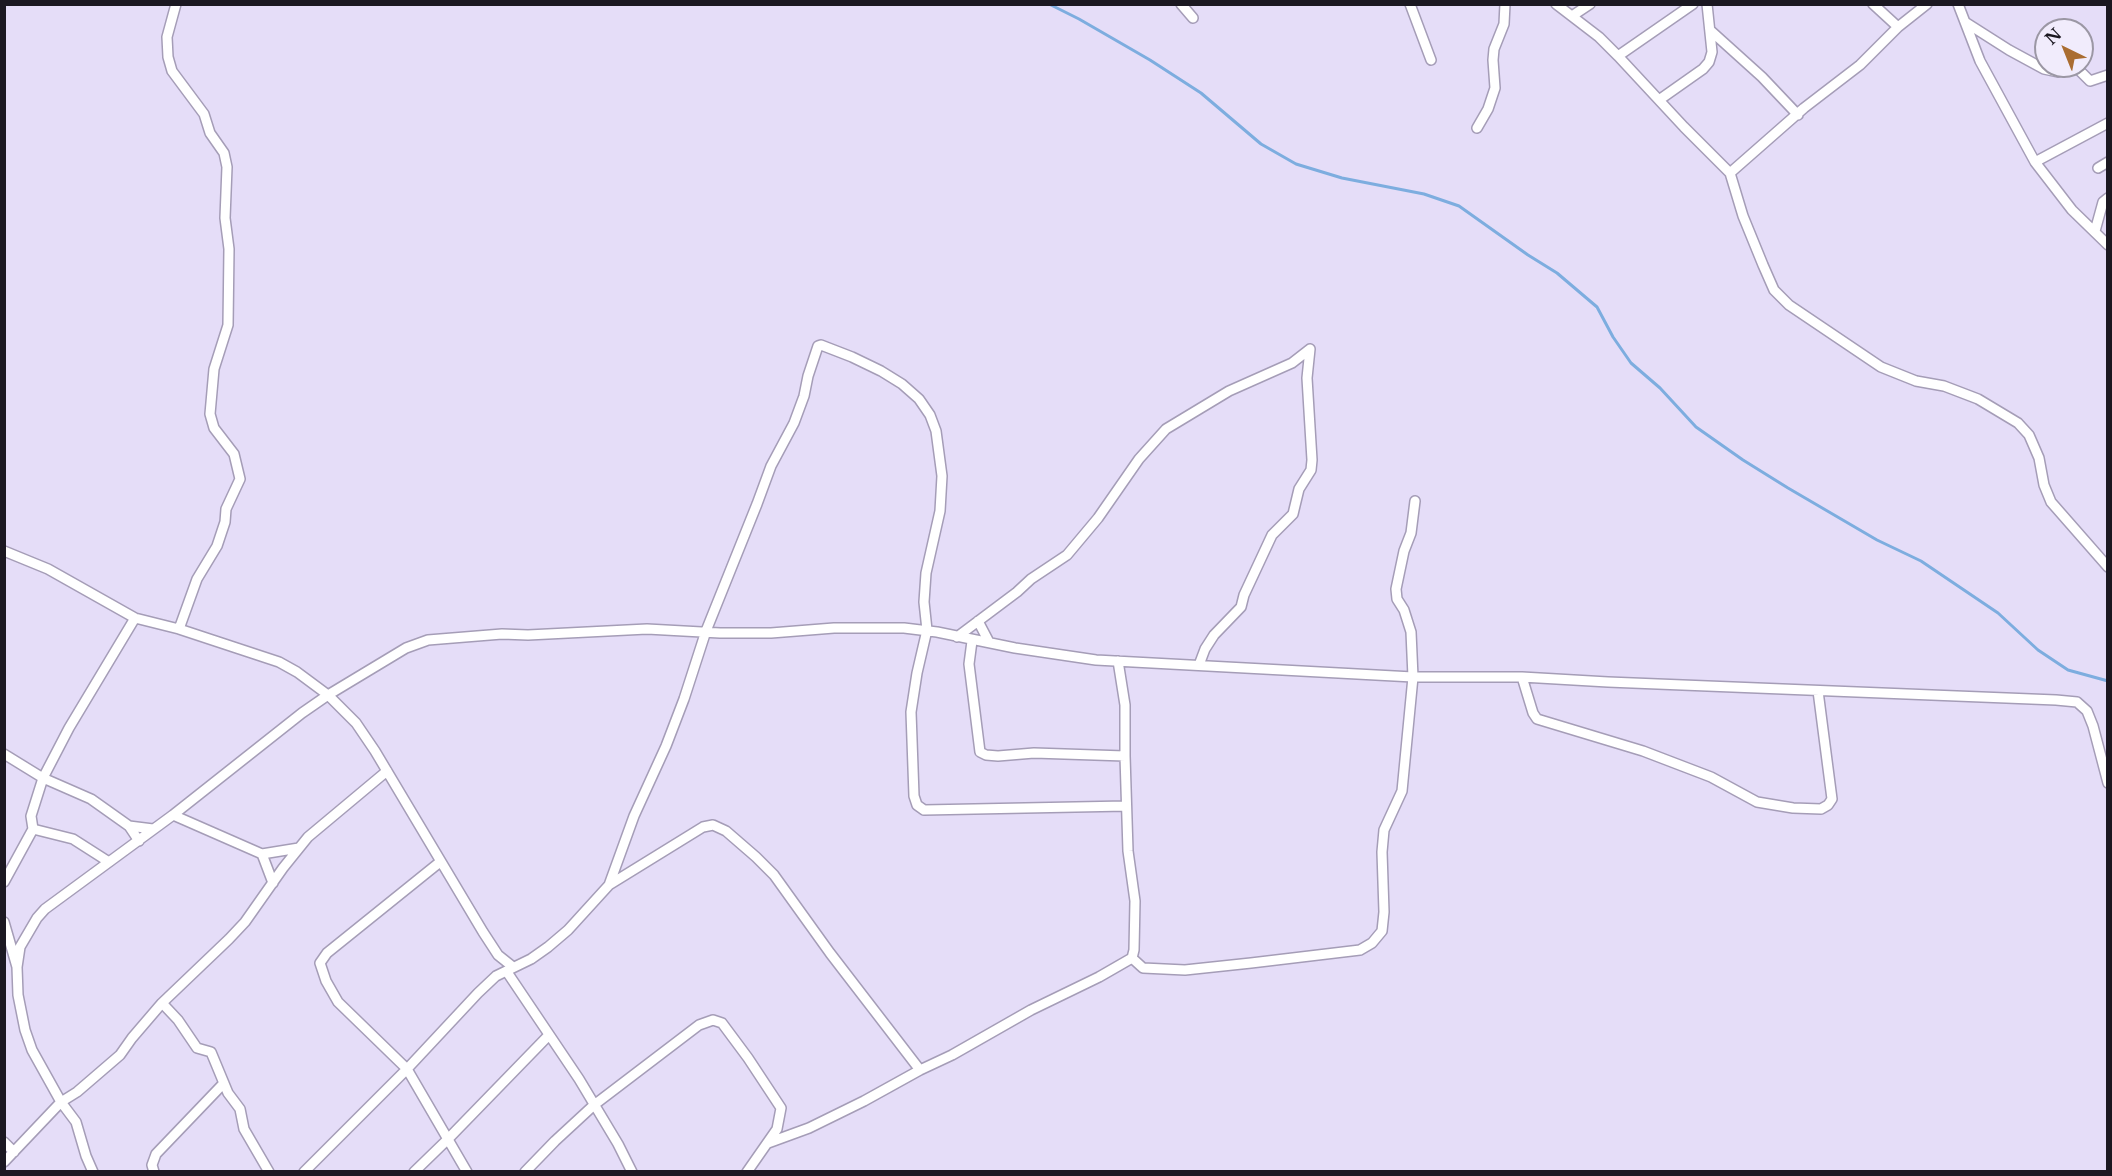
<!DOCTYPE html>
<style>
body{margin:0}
#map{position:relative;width:2112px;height:1176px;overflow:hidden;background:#e5ddf8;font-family:"Libre Baskerville",serif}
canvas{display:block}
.frame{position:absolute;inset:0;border:6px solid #1b1821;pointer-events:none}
.north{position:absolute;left:2034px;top:18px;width:60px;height:60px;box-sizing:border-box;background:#f1ecfc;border:2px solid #9b97a4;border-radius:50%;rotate:317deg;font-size:16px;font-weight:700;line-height:24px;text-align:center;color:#1b1821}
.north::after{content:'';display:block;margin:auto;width:21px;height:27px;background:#aa6d31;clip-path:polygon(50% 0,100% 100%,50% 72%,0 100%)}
</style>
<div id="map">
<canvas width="2112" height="1176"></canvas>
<div class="frame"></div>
<div class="north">N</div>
</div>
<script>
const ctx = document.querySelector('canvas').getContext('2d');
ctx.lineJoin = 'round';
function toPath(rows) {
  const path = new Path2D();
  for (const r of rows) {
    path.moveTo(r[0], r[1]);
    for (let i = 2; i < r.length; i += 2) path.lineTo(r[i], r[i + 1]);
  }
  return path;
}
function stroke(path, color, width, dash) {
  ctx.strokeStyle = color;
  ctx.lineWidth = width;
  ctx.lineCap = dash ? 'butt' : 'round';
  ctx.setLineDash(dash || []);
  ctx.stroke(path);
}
const stream = toPath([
 [1049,4,1079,19,1150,60,1201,93,1261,144,1296,164,1342,178,1424,194,1459,206,1528,255,1557,273,1597,307,1613,337,1631,363,1660,388,1696,427,1743,460,1788,488,1877,540,1921,561,1998,613,2038,650,2068,670,2108,681]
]);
const street = toPath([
 [176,4,167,37,168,57,172,71,204,114,210,133,224,153,227,167,225,218,229,249,228,325,214,369,210,414,214,428,234,454,240,479,226,509,225,522,217,546,197,579,179,629],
 [1181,4,1193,18],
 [1410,4,1431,60],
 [1556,4,1599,37,1618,56,1684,127,1730,173,1743,216,1763,265,1774,290,1789,305,1881,367,1916,381,1944,386,1978,399,2018,423,2029,435,2039,458,2044,485,2051,502,2108,567],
 [1873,4,1898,27],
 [1958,4,1980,61,2035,162,2072,210,2108,245],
 [1572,16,1590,4],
 [1965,22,2009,50,2044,69,2058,72,2070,67,2077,68,2090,81,2108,75],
 [1711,31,1762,77,1798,115],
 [1618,56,1693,4],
 [1659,100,1703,69,1709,62,1712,52,1707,4],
 [1477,128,1488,109,1495,88,1493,60,1494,49,1504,24,1505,4],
 [2035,162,2108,123],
 [2098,168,2108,162],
 [1730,173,1804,108,1860,65,1898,27,1927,4],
 [2095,231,2103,202,2108,198],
 [4,551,48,569,135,618,179,629,279,662,297,672,328,695,356,723,375,751,483,932,498,955,513,967],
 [978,621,989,642],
 [957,637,1017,592,1031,579,1067,555,1098,518,1139,459,1166,429,1229,391,1292,363,1310,349],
 [972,641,969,664,980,752,986,755,998,756,1034,753,1125,756],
 [1199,665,1205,649,1214,635,1241,607,1244,595,1272,535,1293,514,1299,489,1311,470,1312,460,1307,378,1310,349],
 [1522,677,1533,713,1537,719,1643,751,1711,777,1757,802,1793,808,1821,809,1828,805,1832,799,1818,691],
 [4,754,43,778,91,799,129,826,139,841],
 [173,815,262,854,299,848],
 [129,826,153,829],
 [33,829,73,839,109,862],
 [262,854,273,883],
 [440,862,327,953,320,963,326,981,338,1002,407,1069,467,1172],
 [4,882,33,829,31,816,43,778,69,728,135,618],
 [609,885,703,827,713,825,726,831,756,857,774,875,830,953,920,1070],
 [4,922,17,967,18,995,25,1030,32,1050,61,1102,76,1122,86,1156,93,1172],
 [1132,958,1143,968,1185,970,1251,963,1360,950,1372,943,1382,931,1384,912,1382,852,1384,830,1402,791,1413,677,1411,632,1404,610,1397,599,1396,589,1404,551,1411,533,1415,501],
 [17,967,20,947,37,918,45,909,173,815,302,713,328,695,406,648,428,640,502,634,528,635,647,629,720,633,771,633,834,628,904,628,937,632,1015,648,1096,660,1413,677,1522,677,1608,682,2056,700,2077,702,2087,711,2093,726,2108,783],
 [507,972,579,1079,618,1144,632,1172],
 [162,1003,178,1020,197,1048,211,1052,228,1093,240,1109,244,1129,269,1172],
 [4,1142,14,1152],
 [768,1143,809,1128,864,1101,920,1070,952,1055,1031,1010,1099,977,1132,958,1134,950,1135,901,1128,851,1125,756,1125,705,1118,661],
 [4,1162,61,1102,77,1092,120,1055,132,1038,162,1003,229,939,245,922,283,868,308,837,387,771],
 [154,1172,152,1165,156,1154,224,1083],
 [304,1172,407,1069,478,993,496,976,531,959,548,947,568,930,609,885,634,816,666,746,684,699,706,631,757,504,771,466,794,423,804,396,808,376,818,346,821,345,852,357,881,371,902,384,919,399,930,415,936,431,942,476,940,511,926,573,924,602,927,630,917,673,911,712,914,796,917,805,924,810,1126,806],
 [414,1172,447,1140,549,1035],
 [525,1172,555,1141,594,1105,699,1025,713,1020,722,1023,748,1058,781,1108,777,1129,747,1172]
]);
stroke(stream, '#7daddf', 3);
stroke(street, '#a59db7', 12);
stroke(street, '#fff', 9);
</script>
